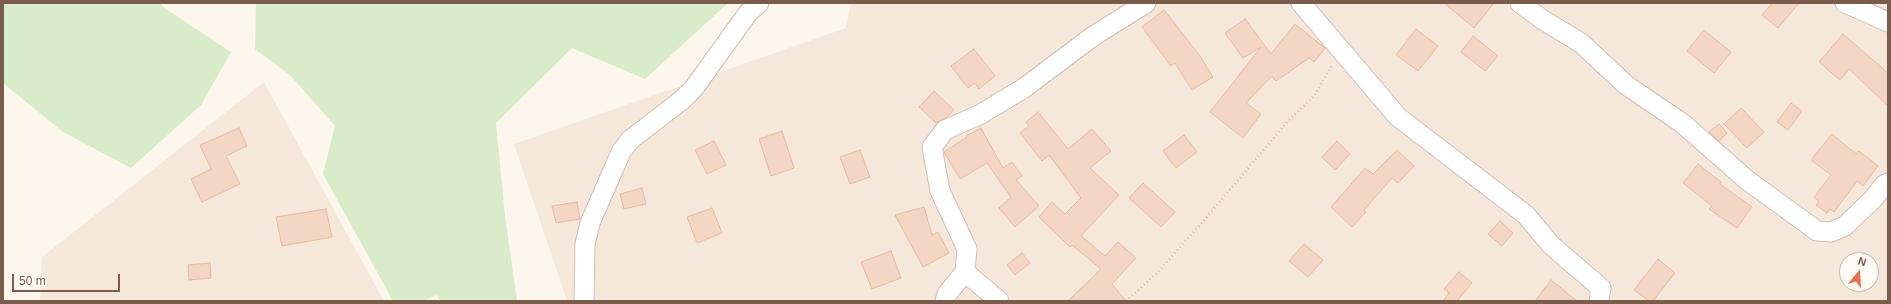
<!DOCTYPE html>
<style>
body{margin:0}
#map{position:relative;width:1891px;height:304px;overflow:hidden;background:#fdf6ec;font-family:Arial,sans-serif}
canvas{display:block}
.frame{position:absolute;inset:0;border:4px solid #7a5c4d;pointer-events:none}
.north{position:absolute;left:1839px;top:252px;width:40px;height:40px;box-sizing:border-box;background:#fffaf3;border:1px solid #cabbb1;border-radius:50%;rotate:18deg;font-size:11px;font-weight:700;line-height:16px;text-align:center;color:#7a5c4d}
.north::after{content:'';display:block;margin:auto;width:14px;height:18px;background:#e76f51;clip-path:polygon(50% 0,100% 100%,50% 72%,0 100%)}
.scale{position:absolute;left:12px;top:274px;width:108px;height:18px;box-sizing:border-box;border:2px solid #7a5c4d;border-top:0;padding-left:5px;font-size:12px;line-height:14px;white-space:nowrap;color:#7a5c4d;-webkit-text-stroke:3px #fffaf3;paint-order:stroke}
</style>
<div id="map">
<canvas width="1891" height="304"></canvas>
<div class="frame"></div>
<div class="north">N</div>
<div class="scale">50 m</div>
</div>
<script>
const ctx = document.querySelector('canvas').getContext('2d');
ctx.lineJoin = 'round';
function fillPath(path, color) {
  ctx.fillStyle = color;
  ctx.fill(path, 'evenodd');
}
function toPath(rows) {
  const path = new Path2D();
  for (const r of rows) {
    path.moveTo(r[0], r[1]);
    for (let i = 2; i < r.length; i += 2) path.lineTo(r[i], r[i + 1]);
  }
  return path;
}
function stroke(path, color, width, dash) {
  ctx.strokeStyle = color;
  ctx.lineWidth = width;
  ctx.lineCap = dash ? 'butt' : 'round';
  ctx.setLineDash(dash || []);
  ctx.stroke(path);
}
const residential = toPath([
 [851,3,1888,3,1888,301,567,301,514,144,846,28],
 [1847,260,1871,260,1871,284,1847,284],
 [264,82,384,301,40,301,42,257]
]);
const green = toPath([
 [3,3,161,3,163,7,231,52,201,105,131,168,63,132,3,83],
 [256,3,728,3,645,79,572,48,496,123,505,216,517,301,440,301,437,295,423,301,393,301,323,174,335,126,290,75,255,49]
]);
const building = toPath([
 [1444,3,1494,3,1474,28,1444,3],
 [1772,3,1799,3,1778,28,1762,15,1772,3],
 [1164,10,1200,56,1213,77,1192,90,1175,63,1171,66,1142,27,1164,10],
 [1245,19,1271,54,1295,24,1325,48,1314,62,1309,58,1276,81,1272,76,1246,103,1261,114,1243,138,1210,112,1261,47,1243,58,1225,33,1245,19],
 [1416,29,1438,46,1418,71,1396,55,1416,29],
 [1704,30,1731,52,1714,73,1687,51,1704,30],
 [1843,34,1888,73,1888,106,1849,69,1840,80,1819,62,1843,34],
 [1473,36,1498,56,1485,71,1461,52,1473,36],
 [974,49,995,76,979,89,975,83,968,88,951,66,974,49],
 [934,91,954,110,947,117,936,123,919,107,934,91],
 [1791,103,1802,111,1788,130,1777,122,1791,103],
 [1741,108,1764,132,1747,148,1724,124,1741,108],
 [1038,112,1068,149,1092,129,1111,151,1090,168,1119,195,1081,236,1105,256,1118,242,1136,258,1112,284,1126,301,1068,301,1101,269,1072,245,1070,247,1039,217,1052,202,1065,214,1081,198,1049,155,1042,161,1020,133,1029,126,1026,122,1038,112],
 [1719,124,1727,133,1719,141,1709,132,1719,124],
 [239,128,247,146,226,156,240,184,202,202,191,179,211,169,200,145,239,128],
 [981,128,1003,168,1012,162,1022,176,1016,180,1039,206,1015,227,999,208,1011,197,987,163,960,179,944,152,967,137,966,136,981,128],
 [782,131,794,168,771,176,759,139,782,131],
 [1832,134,1856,154,1859,151,1878,166,1863,186,1857,181,1834,212,1830,209,1827,213,1816,205,1819,201,1814,197,1831,175,1811,160,1832,134],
 [1184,135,1197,152,1176,168,1163,151,1184,135],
 [714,141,726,165,707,174,695,150,714,141],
 [1337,141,1350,154,1335,170,1322,157,1337,141],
 [860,150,870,177,850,184,840,157,860,150],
 [1397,150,1414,166,1398,183,1392,178,1364,210,1366,212,1352,227,1331,207,1365,168,1373,174,1397,150],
 [1698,164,1721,182,1720,184,1752,207,1737,228,1709,209,1712,206,1683,183,1698,164],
 [1143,183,1175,212,1161,227,1129,198,1143,183],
 [642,188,646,204,624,209,620,194,642,188],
 [577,202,580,219,556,223,552,206,577,202],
 [924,207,932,235,938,232,949,253,923,267,895,215,924,207],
 [712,208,722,233,697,243,687,217,712,208],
 [326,209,332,237,282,246,276,217,326,209],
 [1500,221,1513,233,1502,246,1488,234,1500,221],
 [1304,244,1323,260,1308,277,1289,261,1304,244],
 [891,251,901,278,872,289,861,262,891,251],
 [1022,253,1030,263,1015,275,1007,265,1022,253],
 [1658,259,1675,273,1653,301,1649,301,1634,290,1658,259],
 [210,263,211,278,189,280,188,265,210,263],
 [1459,272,1472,283,1457,301,1443,301,1449,293,1444,289,1459,272],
 [1551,280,1577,301,1535,301,1551,280]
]);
const path = toPath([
 [1126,301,1157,273,1206,218,1289,120,1314,96,1332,65]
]);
const minor = toPath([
 [1301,3,1398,117,1526,215,1551,245,1601,288,1599,301],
 [1520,3,1543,20,1581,43,1626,85,1682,123,1747,180,1817,231,1831,232,1845,226,1874,198,1884,185,1888,183],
 [1845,3,1888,22],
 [965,272,999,301],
 [584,301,585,244,590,223,621,152,630,140,682,100,694,88,748,13,759,3],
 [945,301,947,294,965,272,967,249,940,191,932,147,945,130,981,114,1024,88,1092,37,1146,3]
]);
fillPath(residential, '#f5e8da');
fillPath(green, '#d8ecc9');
fillPath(building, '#f3d5c3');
stroke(building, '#e6bba3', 1);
stroke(minor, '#d1beb0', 21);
stroke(path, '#d9b8a5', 2.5, [1, 3]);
stroke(minor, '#fff', 19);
</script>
